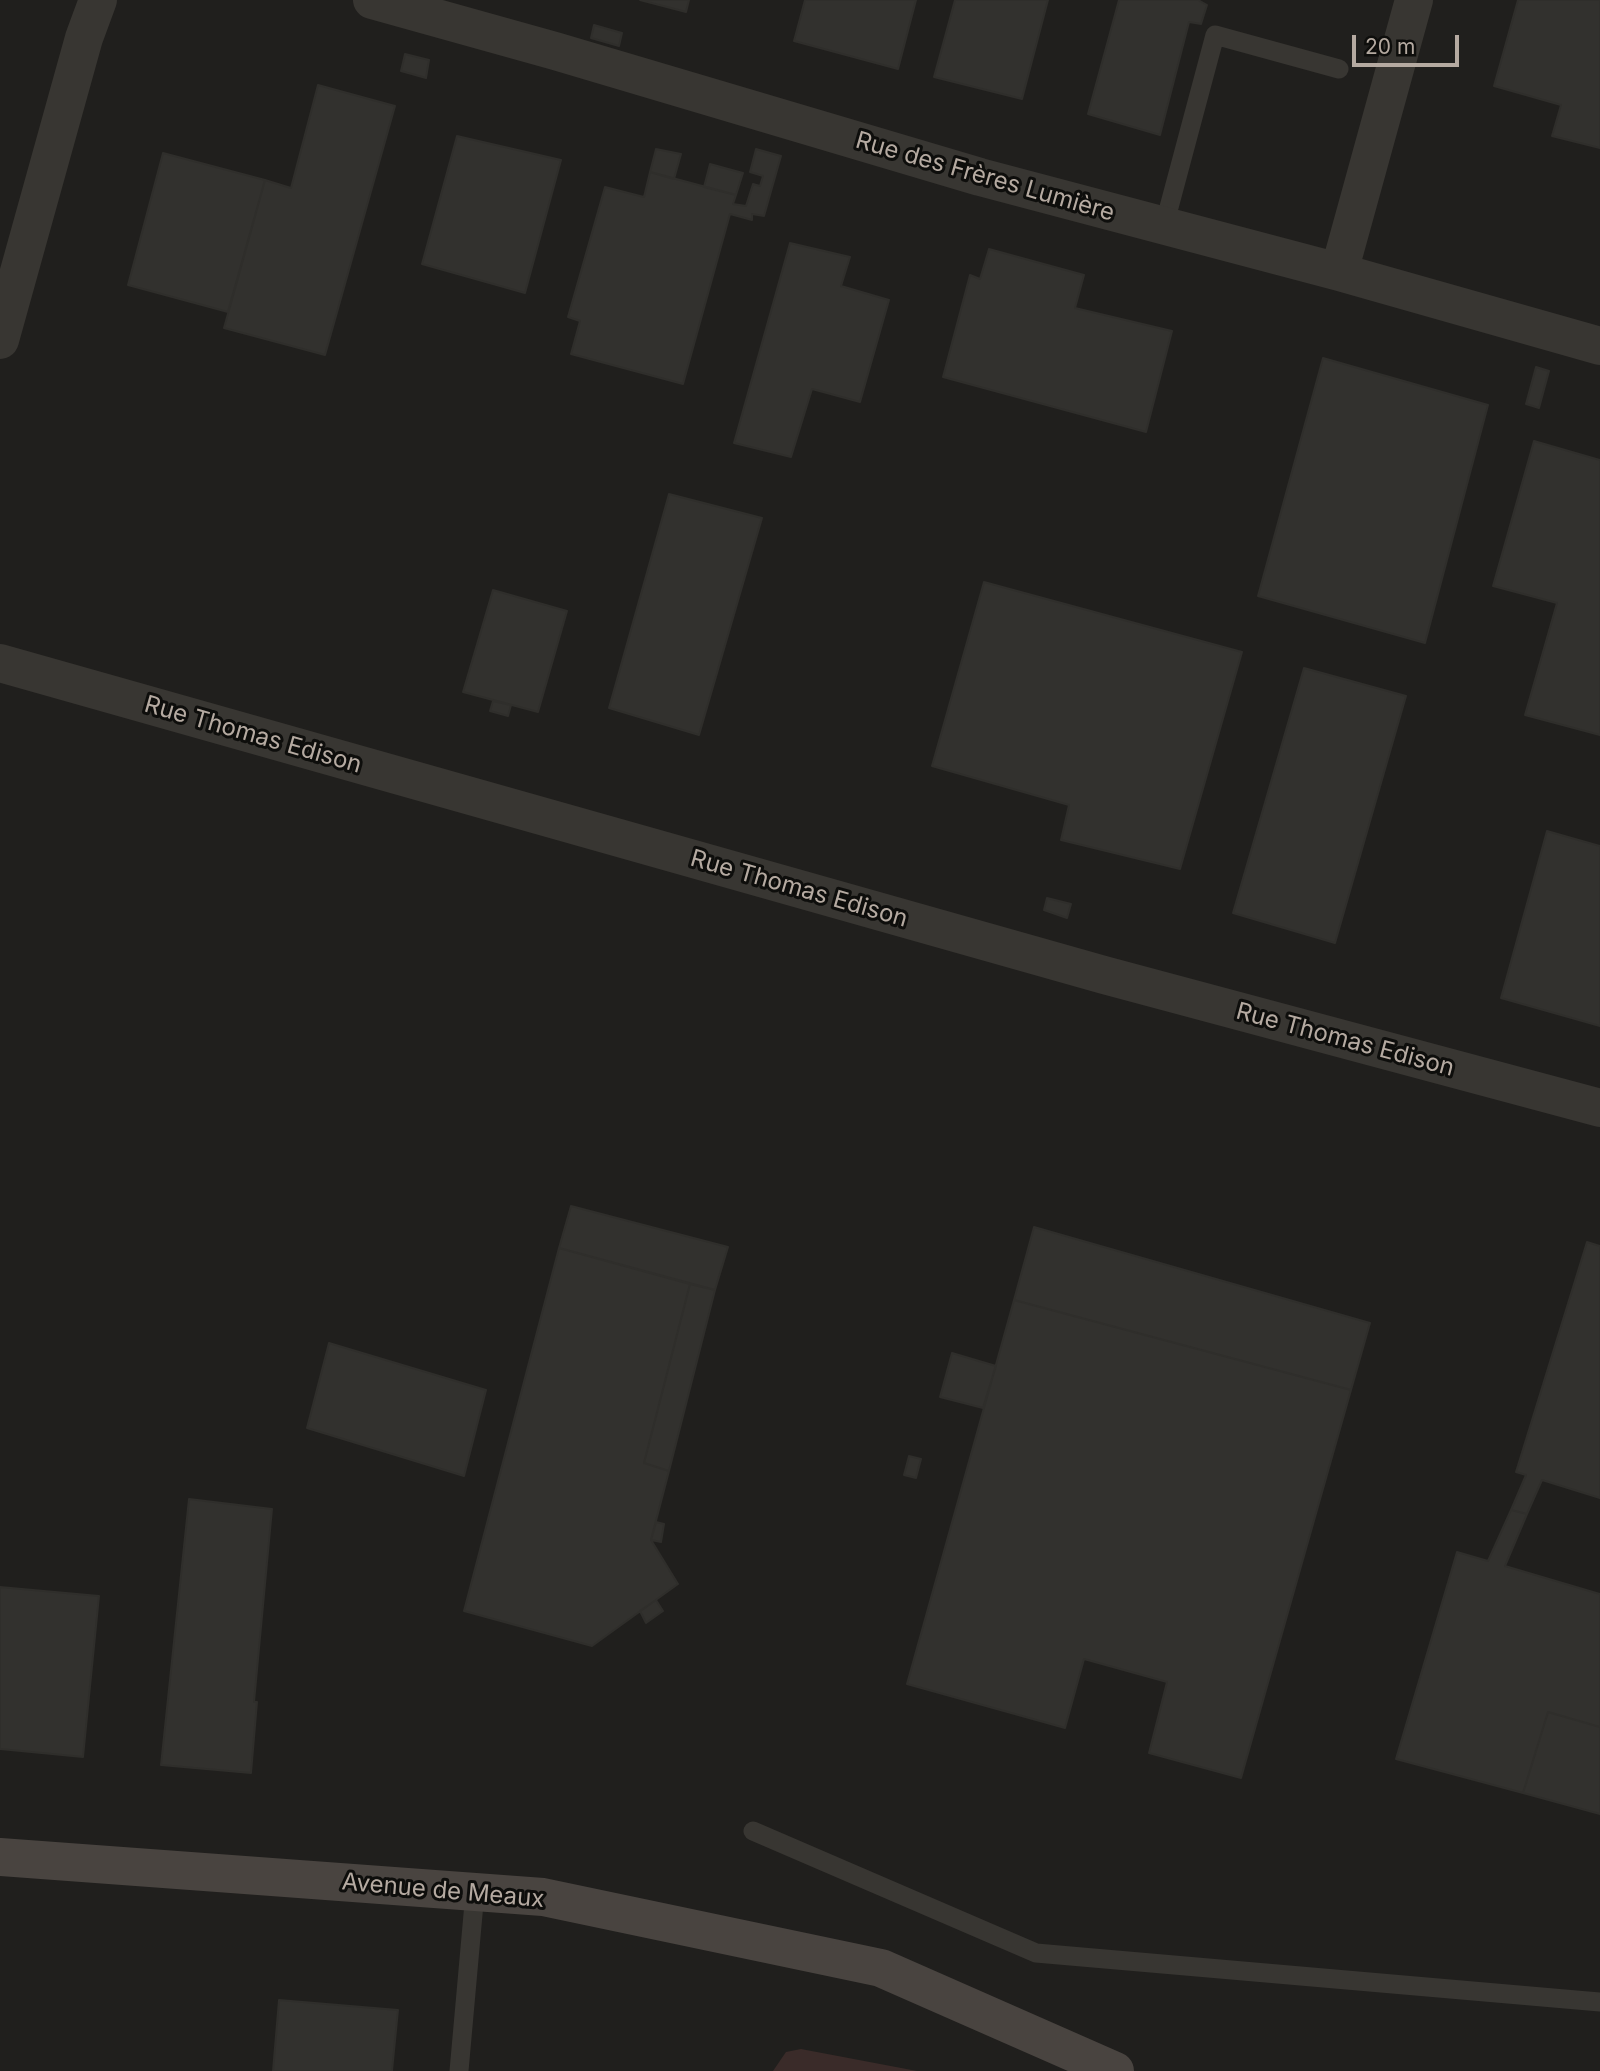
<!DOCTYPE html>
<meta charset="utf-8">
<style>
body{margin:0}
#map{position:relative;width:1600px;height:2071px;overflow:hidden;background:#131311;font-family:Inter,sans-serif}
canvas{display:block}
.scale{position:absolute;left:1352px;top:35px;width:107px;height:32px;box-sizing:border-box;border:4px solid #b5aaa1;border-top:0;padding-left:9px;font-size:21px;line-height:24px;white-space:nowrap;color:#b5aaa1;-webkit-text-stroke:5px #0e0e0c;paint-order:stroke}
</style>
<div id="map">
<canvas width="1600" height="2071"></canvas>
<div class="scale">20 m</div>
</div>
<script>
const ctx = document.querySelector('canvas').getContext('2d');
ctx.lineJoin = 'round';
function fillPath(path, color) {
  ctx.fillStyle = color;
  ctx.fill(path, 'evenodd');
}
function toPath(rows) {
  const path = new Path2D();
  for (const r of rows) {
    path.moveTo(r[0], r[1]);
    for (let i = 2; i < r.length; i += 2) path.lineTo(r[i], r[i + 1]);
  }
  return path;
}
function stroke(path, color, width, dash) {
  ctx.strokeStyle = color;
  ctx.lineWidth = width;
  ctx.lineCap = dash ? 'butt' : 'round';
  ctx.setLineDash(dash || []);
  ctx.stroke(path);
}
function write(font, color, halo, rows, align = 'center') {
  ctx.font = font + ' Inter,sans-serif';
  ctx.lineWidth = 6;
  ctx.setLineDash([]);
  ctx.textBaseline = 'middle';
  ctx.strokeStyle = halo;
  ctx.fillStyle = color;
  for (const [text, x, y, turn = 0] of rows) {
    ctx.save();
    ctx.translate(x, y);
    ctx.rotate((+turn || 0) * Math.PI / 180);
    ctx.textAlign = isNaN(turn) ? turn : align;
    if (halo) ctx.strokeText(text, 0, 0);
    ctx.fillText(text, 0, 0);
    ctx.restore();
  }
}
const built = toPath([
 [0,0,1600,0,1600,2071,0,2071]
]);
const water = toPath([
 [801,2049,917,2071,773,2071,786,2052]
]);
const building = toPath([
 [640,0,689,0,686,12,640,0],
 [805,0,916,0,898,69,794,41,805,0],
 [955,0,1048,0,1022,99,934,77,955,0],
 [1119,0,1198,0,1207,5,1201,24,1189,22,1160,135,1088,114,1119,0],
 [1518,0,1600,0,1600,148,1552,136,1561,105,1494,86,1518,0],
 [594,25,622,33,619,46,591,38,594,25],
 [405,54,429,60,426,78,401,71,405,54],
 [318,85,395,106,325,355,224,328,265,180,291,188,318,85],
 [457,136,561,160,525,293,422,264,457,136],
 [656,149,681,154,674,179,650,172,656,149],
 [756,149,781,156,764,216,752,214,752,220,730,214,683,384,571,354,580,321,568,317,605,187,644,197,650,172,736,195,733,204,746,206,753,184,760,186,763,176,750,172,756,149],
 [163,153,265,180,228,312,128,285,163,153],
 [710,164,743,173,736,195,704,187,710,164],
 [790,243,850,257,841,286,889,300,860,402,812,389,791,457,734,443,790,243],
 [989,249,1084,275,1075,308,1172,331,1146,432,943,377,970,275,980,279,989,249],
 [1323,358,1488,405,1425,643,1258,596,1323,358],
 [1536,367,1549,371,1539,408,1526,404,1536,367],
 [1534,441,1600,460,1600,735,1525,715,1557,603,1493,586,1534,441],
 [669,494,762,518,699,735,609,708,669,494],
 [984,582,1242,652,1180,869,1061,840,1069,805,932,766,984,582],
 [493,590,567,611,538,712,463,692,493,590],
 [1304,668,1406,696,1335,943,1233,913,1304,668],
 [493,701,511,705,508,716,490,711,493,701],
 [1547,831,1600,846,1600,1026,1501,998,1547,831],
 [1047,898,1071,904,1067,918,1044,910,1047,898],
 [571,1206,728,1247,715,1290,559,1248,571,1206],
 [1034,1227,1370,1323,1351,1390,1014,1300,1034,1227],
 [1587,1242,1600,1246,1600,1498,1542,1480,1527,1514,1511,1510,1526,1475,1516,1472,1587,1242],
 [559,1248,690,1284,644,1463,669,1471,651,1540,678,1584,592,1646,464,1611,559,1248],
 [690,1284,715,1290,669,1471,644,1463,690,1284],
 [1014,1300,1351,1390,1241,1778,1149,1753,1167,1682,1084,1659,1065,1728,907,1684,1014,1300],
 [329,1343,486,1390,464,1476,307,1428,329,1343],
 [952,1353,996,1366,983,1408,940,1397,952,1353],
 [909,1456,921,1459,916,1478,904,1475,909,1456],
 [189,1499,272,1509,254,1702,257,1702,251,1773,161,1765,189,1499],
 [1511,1510,1527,1514,1505,1566,1600,1594,1600,1727,1548,1712,1523,1793,1396,1759,1457,1552,1488,1561,1511,1510],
 [656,1522,664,1524,661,1542,651,1540,656,1522],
 [0,1587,99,1596,83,1757,0,1749,0,1587],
 [656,1600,663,1611,646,1623,640,1611,656,1600],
 [1548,1712,1600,1727,1600,1814,1523,1793,1548,1712],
 [279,2000,398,2010,392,2071,273,2071,279,2000]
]);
const lane = toPath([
 [1164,226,1215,35,1339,69],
 [753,1831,1036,1953,1600,2002],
 [459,2071,475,1892]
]);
const street = toPath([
 [372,0,555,51,980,177,1339,272,1600,346],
 [1339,272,1414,0],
 [0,340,84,38,98,0],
 [0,663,1104,975,1600,1108]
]);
const secondary = toPath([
 [0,1857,543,1897,881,1968,1115,2071]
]);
const streetNames = [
 ["Rue des Frères Lumière",985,177,16],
 ["Rue Thomas Edison",253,735,16],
 ["Rue Thomas Edison",799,889,16],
 ["Rue Thomas Edison",1345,1040,15],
 ["Avenue de Meaux",443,1891,5]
];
fillPath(built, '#201f1d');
fillPath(water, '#3a2b29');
fillPath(building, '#32312e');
stroke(building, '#2f2e2b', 2);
stroke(lane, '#383632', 19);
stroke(street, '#383632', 38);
stroke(secondary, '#494440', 38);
write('24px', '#b5aaa1', '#0e0e0c', streetNames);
</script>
